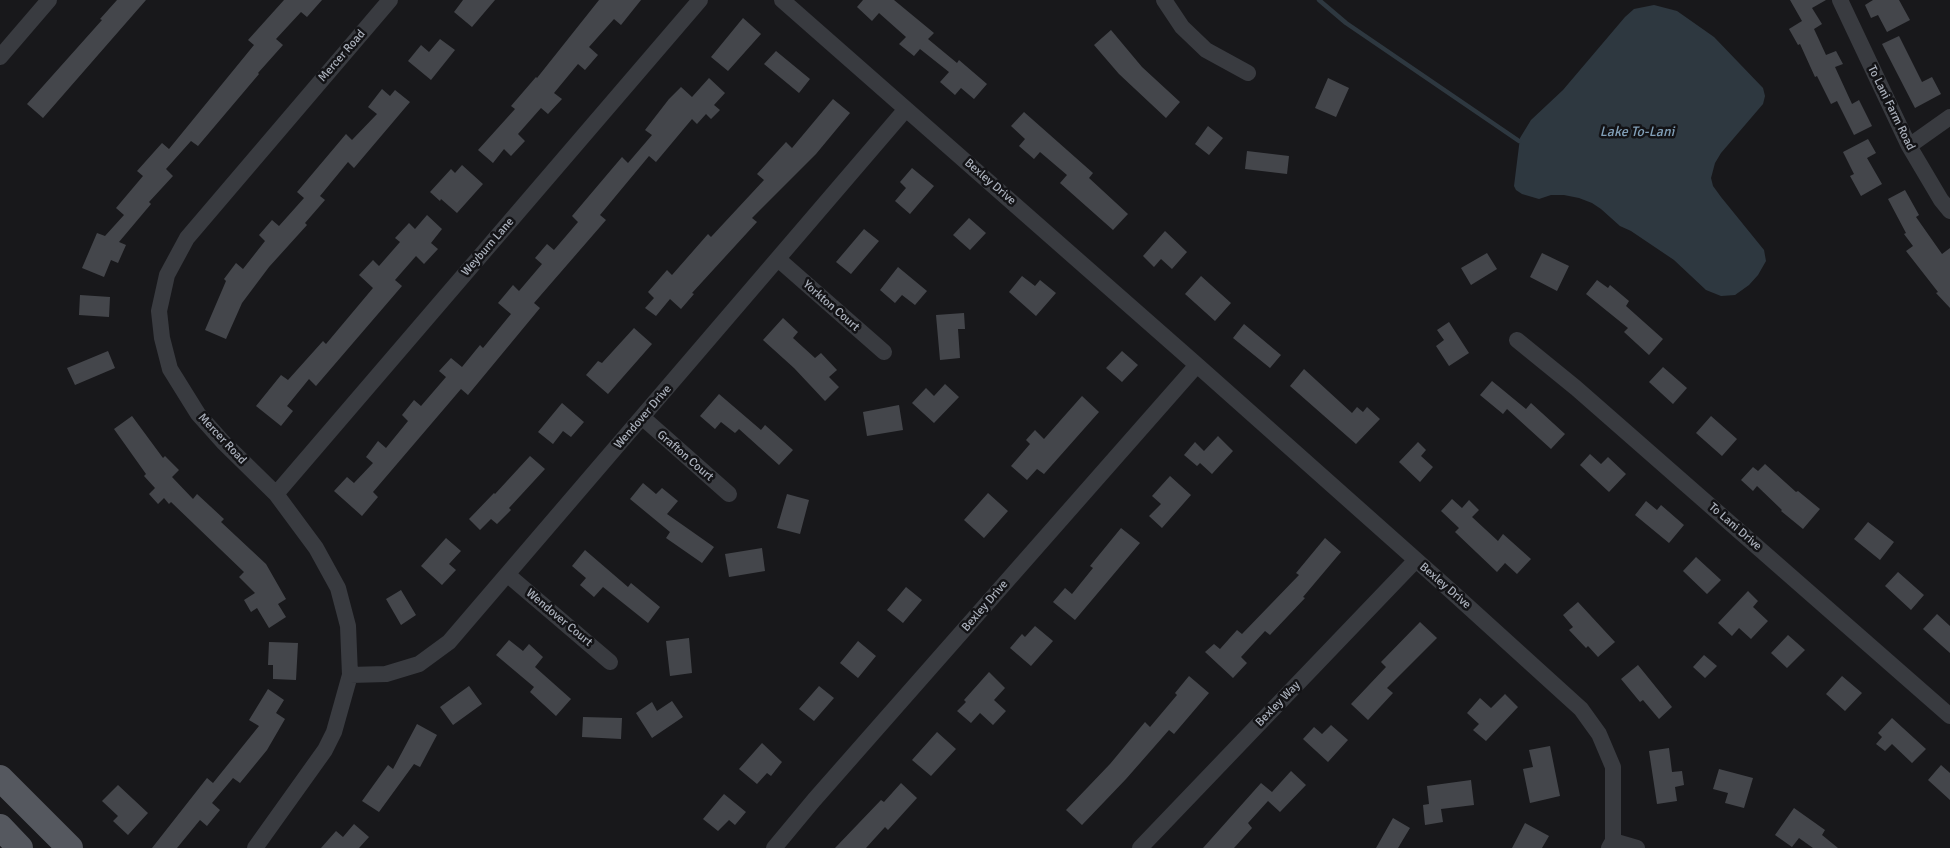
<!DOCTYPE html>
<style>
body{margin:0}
canvas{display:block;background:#18181b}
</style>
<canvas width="1950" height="848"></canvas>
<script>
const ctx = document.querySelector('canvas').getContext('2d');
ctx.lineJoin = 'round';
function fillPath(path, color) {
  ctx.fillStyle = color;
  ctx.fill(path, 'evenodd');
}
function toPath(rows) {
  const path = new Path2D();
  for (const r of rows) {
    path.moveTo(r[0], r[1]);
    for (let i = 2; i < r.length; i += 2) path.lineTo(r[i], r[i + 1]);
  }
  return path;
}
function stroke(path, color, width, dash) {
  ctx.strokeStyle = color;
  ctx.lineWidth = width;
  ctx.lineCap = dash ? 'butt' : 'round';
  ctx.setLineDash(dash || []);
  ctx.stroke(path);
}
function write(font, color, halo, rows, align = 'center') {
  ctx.font = font + ' Signika,sans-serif';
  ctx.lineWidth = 5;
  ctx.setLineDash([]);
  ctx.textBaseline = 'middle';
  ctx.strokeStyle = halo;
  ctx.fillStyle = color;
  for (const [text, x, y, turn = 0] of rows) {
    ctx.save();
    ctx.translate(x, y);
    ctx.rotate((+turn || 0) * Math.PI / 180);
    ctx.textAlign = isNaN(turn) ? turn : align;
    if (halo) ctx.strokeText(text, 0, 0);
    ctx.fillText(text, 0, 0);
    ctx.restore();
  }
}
const water = toPath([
 [1654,5,1677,11,1714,37,1763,88,1765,96,1763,104,1721,153,1715,163,1711,178,1713,186,1721,197,1764,250,1766,261,1758,275,1749,285,1735,295,1721,296,1706,290,1674,260,1631,231,1620,226,1601,209,1592,203,1579,198,1564,195,1551,195,1539,199,1522,194,1516,190,1514,186,1520,138,1531,120,1563,90,1625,17,1634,9]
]);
const stream = toPath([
 [1319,0,1346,23,1519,141]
]);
const building = toPath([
 [117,0,146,0,43,118,27,104,102,20,100,19],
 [284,0,322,0,307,17,301,12,276,39,283,45,258,73,259,74,198,146,191,141,166,169,173,176,149,202,151,204,119,242,126,245,118,263,111,260,104,277,82,268,97,233,105,236,124,215,116,208,143,176,137,171,162,143,169,149,254,45,248,40],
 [463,0,495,0,472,27,454,12],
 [599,0,641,0,621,25,614,19,589,47,598,55,585,70,578,64,554,93,562,99,548,114,541,108,518,134,525,141,511,156,504,149,493,163,478,150,515,109,511,106,536,77,537,78],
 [863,0,894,0,934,33,928,39,957,63,959,60,987,84,974,99,961,88,955,95,940,82,949,72,920,49,914,56,899,44,906,37,879,13,872,21,857,7],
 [1790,0,1826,0,1812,8,1822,24,1814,29,1826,55,1836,51,1843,64,1835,67,1852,104,1859,100,1872,126,1854,135,1837,101,1831,104,1817,76,1815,77,1800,44,1798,45,1789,29,1802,21],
 [1873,0,1899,0,1910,20,1887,32,1878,15,1871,18,1865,5],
 [743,18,761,34,728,71,711,57],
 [1111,30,1142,67,1180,102,1166,118,1119,74,1094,45],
 [1899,36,1922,82,1932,77,1941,94,1915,108,1882,44],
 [440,39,455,50,431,80,408,61,421,45,429,52],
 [776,51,810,79,799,93,764,64],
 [709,78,725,93,714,105,720,110,711,119,706,114,697,124,692,119,656,162,649,156,600,215,606,220,534,303,540,308,468,395,461,389,373,492,378,497,362,516,334,491,347,477,354,483,373,463,366,457,378,441,386,448,408,421,402,415,414,400,421,406,446,377,439,371,451,358,462,367,480,345,483,348,511,314,498,303,513,285,519,291,542,264,535,258,547,244,554,250,578,222,572,216,622,157,628,163,652,135,645,130,669,99,681,87,692,97],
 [1328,78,1349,88,1336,117,1315,108],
 [382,89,390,96,395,90,410,102,354,168,348,162,320,196,325,200,305,223,307,225,269,267,242,303,226,339,205,330,226,281,224,279,236,263,243,269,265,241,259,235,272,220,279,226,304,198,297,192,346,134,352,140,377,114,368,107],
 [833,99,850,113,816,154,752,218,757,222,692,293,694,294,681,309,670,299,656,316,645,308,654,298,648,292,667,270,672,275,708,234,711,237,764,180,757,174,786,142,792,148],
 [1024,112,1093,173,1089,178,1128,214,1113,230,1060,183,1067,175,1040,152,1034,159,1019,146,1025,139,1011,126],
 [1208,126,1223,138,1209,155,1195,144],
 [1868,139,1876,153,1867,158,1882,184,1861,196,1850,176,1854,174,1843,152],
 [1247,151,1289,156,1287,174,1245,169],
 [462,165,483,184,457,213,441,199,440,201,430,192,451,169,455,173],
 [912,168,934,186,910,214,895,201,906,188,900,182],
 [1905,190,1919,215,1916,217,1942,254,1950,248,1950,308,1936,293,1938,292,1906,251,1913,246,1904,234,1906,233,1888,199],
 [427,215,442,229,431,243,438,249,424,264,416,256,395,280,402,286,316,386,309,379,287,406,293,411,281,426,256,406,281,375,288,380,323,341,326,344,373,288,359,275,373,260,379,266,400,242,395,238,409,223,415,229],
 [969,218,986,233,970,250,953,235],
 [864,229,879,241,851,274,836,262],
 [1165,231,1187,252,1172,269,1161,259,1154,267,1143,256],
 [1487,253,1497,269,1471,285,1461,268],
 [1542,253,1569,266,1557,291,1530,277],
 [898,267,927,291,915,305,902,295,895,303,880,290],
 [1022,276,1035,286,1040,280,1056,293,1036,316,1009,292],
 [1201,276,1231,303,1215,321,1185,294],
 [1597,280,1608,288,1610,285,1629,301,1626,306,1663,339,1649,355,1624,332,1628,328,1586,294],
 [80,295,110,297,109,317,79,315],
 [964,313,965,329,958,329,960,358,940,360,936,315],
 [783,318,798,332,793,338,815,358,821,353,837,370,829,377,839,387,825,401,794,368,763,340],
 [1449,322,1469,353,1449,366,1436,346,1444,340,1437,330],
 [1244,324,1281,355,1270,368,1233,338],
 [634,328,652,344,608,394,586,375,598,361,602,363],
 [108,351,115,368,75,385,67,368],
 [1122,351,1138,365,1122,382,1106,368],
 [1663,367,1687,388,1673,404,1649,382],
 [1304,369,1352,413,1357,407,1363,412,1367,407,1380,419,1356,444,1290,386],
 [1492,381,1526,409,1531,403,1565,434,1551,449,1507,409,1503,414,1480,395],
 [945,384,959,397,934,423,912,403,926,388,934,396],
 [719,394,761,430,765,425,793,450,779,465,739,429,735,433,721,422,715,429,700,416],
 [1082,396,1099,412,1044,474,1037,469,1027,480,1011,466,1030,444,1026,440,1035,430,1044,439],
 [562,403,584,422,571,437,563,431,553,444,538,432],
 [899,405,903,430,867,436,863,412],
 [132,416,163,458,165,456,179,470,172,477,193,499,197,494,224,519,221,522,266,564,286,599,278,604,286,617,269,628,257,608,251,612,244,600,255,593,239,577,244,572,171,502,169,504,164,498,158,504,149,494,155,488,144,476,146,474,114,429],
 [1711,416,1737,439,1722,456,1696,433],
 [1218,436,1233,451,1212,474,1200,463,1197,466,1184,455,1195,442,1204,451],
 [1418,442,1426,450,1421,456,1433,467,1420,482,1399,462],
 [1590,454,1601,464,1608,457,1626,474,1609,492,1580,465],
 [530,456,545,469,509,508,511,510,497,524,491,519,480,530,469,519,494,493,495,494],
 [1765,464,1796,492,1798,491,1820,509,1803,529,1781,511,1782,510,1757,486,1753,491,1741,480,1753,467,1758,471],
 [1170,476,1191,495,1162,528,1149,516,1161,504,1152,496],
 [643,483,656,494,662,488,678,501,667,514,714,547,702,563,666,538,670,532,630,499],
 [988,493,1008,511,984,538,964,520],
 [787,494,809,500,800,534,777,528],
 [1452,499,1462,508,1469,500,1479,510,1472,517,1498,541,1503,534,1531,559,1517,574,1505,563,1497,572,1455,532,1459,528,1441,511],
 [1646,501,1657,510,1661,505,1684,525,1669,543,1635,515],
 [1868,522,1894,542,1880,560,1854,539],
 [1121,528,1140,543,1075,620,1053,602,1065,588,1072,594,1093,568,1090,566],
 [446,538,461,551,449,564,456,570,442,585,421,566],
 [1325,538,1341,552,1303,597,1305,598,1270,635,1265,631,1241,657,1247,663,1233,678,1205,652,1214,644,1220,649,1237,630,1242,634,1299,575,1296,573],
 [762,548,765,571,729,577,725,554],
 [585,550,628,587,631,583,660,607,648,623,603,587,594,597,580,585,586,578,572,566],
 [1696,557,1721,580,1707,594,1683,571],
 [1898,572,1924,595,1911,610,1885,586],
 [906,587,922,600,903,623,887,610],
 [401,590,416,615,401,625,386,599],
 [1748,591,1758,601,1753,607,1768,621,1751,639,1739,628,1732,636,1718,623],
 [1578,602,1615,642,1598,657,1588,646,1586,648,1569,630,1573,627,1563,615],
 [1937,614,1950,626,1950,653,1923,629],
 [1420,622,1437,638,1387,688,1393,693,1368,720,1351,704,1386,667,1381,662],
 [1035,626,1053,641,1031,666,1010,648,1022,634,1025,637],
 [1788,635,1805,650,1787,668,1771,653],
 [689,638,692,673,670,676,666,641],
 [509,640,523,651,529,644,543,657,535,667,571,699,556,716,530,692,534,687,496,655],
 [858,641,876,656,858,678,840,663],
 [269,642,298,643,296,680,273,679,273,665,268,665],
 [1704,655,1717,666,1705,678,1693,667],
 [1638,665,1672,707,1659,719,1643,700,1640,702,1621,679],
 [989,672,1005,688,994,700,1006,711,993,725,980,713,971,723,957,711,966,702,964,700],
 [1189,676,1209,693,1174,734,1169,730,1126,779,1082,825,1066,810,1110,764,1145,722,1150,727,1177,695,1175,693],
 [1842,676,1862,693,1845,711,1826,694],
 [469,686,482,704,453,725,440,707],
 [819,686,834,698,814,721,799,709],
 [268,689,284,700,276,713,285,719,267,750,240,783,233,778,212,803,220,810,207,826,200,820,177,848,152,848,207,778,213,783,259,726,249,720],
 [1505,694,1518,707,1486,741,1473,730,1479,724,1467,713,1480,698,1491,708],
 [672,701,683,717,652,738,636,713,652,702,657,711],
 [583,717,622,718,621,739,582,737],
 [1892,718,1926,749,1912,763,1892,744,1885,751,1876,744,1882,737,1878,733],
 [417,724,437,735,420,767,414,764,379,812,362,801,388,765,393,769],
 [1331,725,1348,740,1328,762,1303,739,1314,727,1322,734],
 [937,732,956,749,931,776,912,760],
 [762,743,782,762,771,776,767,773,757,784,739,769],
 [1550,746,1560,796,1530,803,1523,769,1533,767,1529,750],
 [1669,748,1672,772,1682,771,1684,785,1675,787,1677,801,1657,804,1649,751],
 [1941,765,1950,773,1950,800,1928,780],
 [1719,769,1753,778,1744,808,1725,803,1728,793,1713,789],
 [1291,771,1306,785,1280,812,1268,801,1248,823,1252,828,1234,848,1203,848,1261,783,1272,792],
 [1471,780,1474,805,1441,809,1443,822,1425,825,1423,805,1429,804,1427,786],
 [901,783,917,798,888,830,885,827,866,848,835,848,881,800,884,802],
 [118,785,148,813,128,835,113,821,118,816,102,801],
 [724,794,746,812,735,825,729,820,718,831,703,819],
 [1794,808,1825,830,1822,835,1838,848,1813,848,1799,838,1792,847,1775,835],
 [1393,818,1410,828,1398,848,1376,848],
 [1525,823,1549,836,1542,848,1512,848],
 [354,824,369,837,359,848,321,848,336,831,343,837]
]);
const street = toPath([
 [782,0,1197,365,1451,591,1581,709,1599,734,1613,767,1613,841,1609,848],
 [1164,0,1182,27,1206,50,1248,73],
 [1840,0,1909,146,1941,200,1950,211],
 [0,57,49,0],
 [1909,146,1950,117],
 [778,259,884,352],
 [1517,340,1576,388,1950,716],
 [642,417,729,494],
 [276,494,700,0],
 [508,575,610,662],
 [350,675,386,674,419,664,449,642,906,109],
 [1613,841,1637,848],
 [255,848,325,750,334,732,350,675,348,626,338,588,316,548,276,494,223,442,198,414,170,369,162,338,159,311,167,275,187,238,390,0],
 [774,848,814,800,1197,365],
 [1140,848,1416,560]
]);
const primary = toPath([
 [0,778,70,848],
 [0,827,20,848]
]);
const streetNames = [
 ["Mercer Road",342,56,-49],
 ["To Lani Farm Road",1891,108,64],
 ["Bexley Drive",990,182,41],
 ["Weyburn Lane",488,247,-49],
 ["Yorkton Court",831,306,41],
 ["Wendover Drive",643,417,-49],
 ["Mercer Road",222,439,47],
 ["Grafton Court",685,456,41],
 ["To Lani Drive",1735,527,41],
 ["Bexley Drive",1445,586,41],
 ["Bexley Drive",985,606,-49],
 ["Wendover Court",559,618,40],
 ["Bexley Way",1278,704,-46]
];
const waterNames = [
 ["Lake To-Lani",1637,132]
];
fillPath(water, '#2e3840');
stroke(stream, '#2e3840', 4.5);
fillPath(building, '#44464b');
stroke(street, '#393b40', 16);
stroke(primary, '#55585f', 26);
write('12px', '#aab0bb', '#131316', streetNames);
write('italic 14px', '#819fb7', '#131316', waterNames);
</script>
